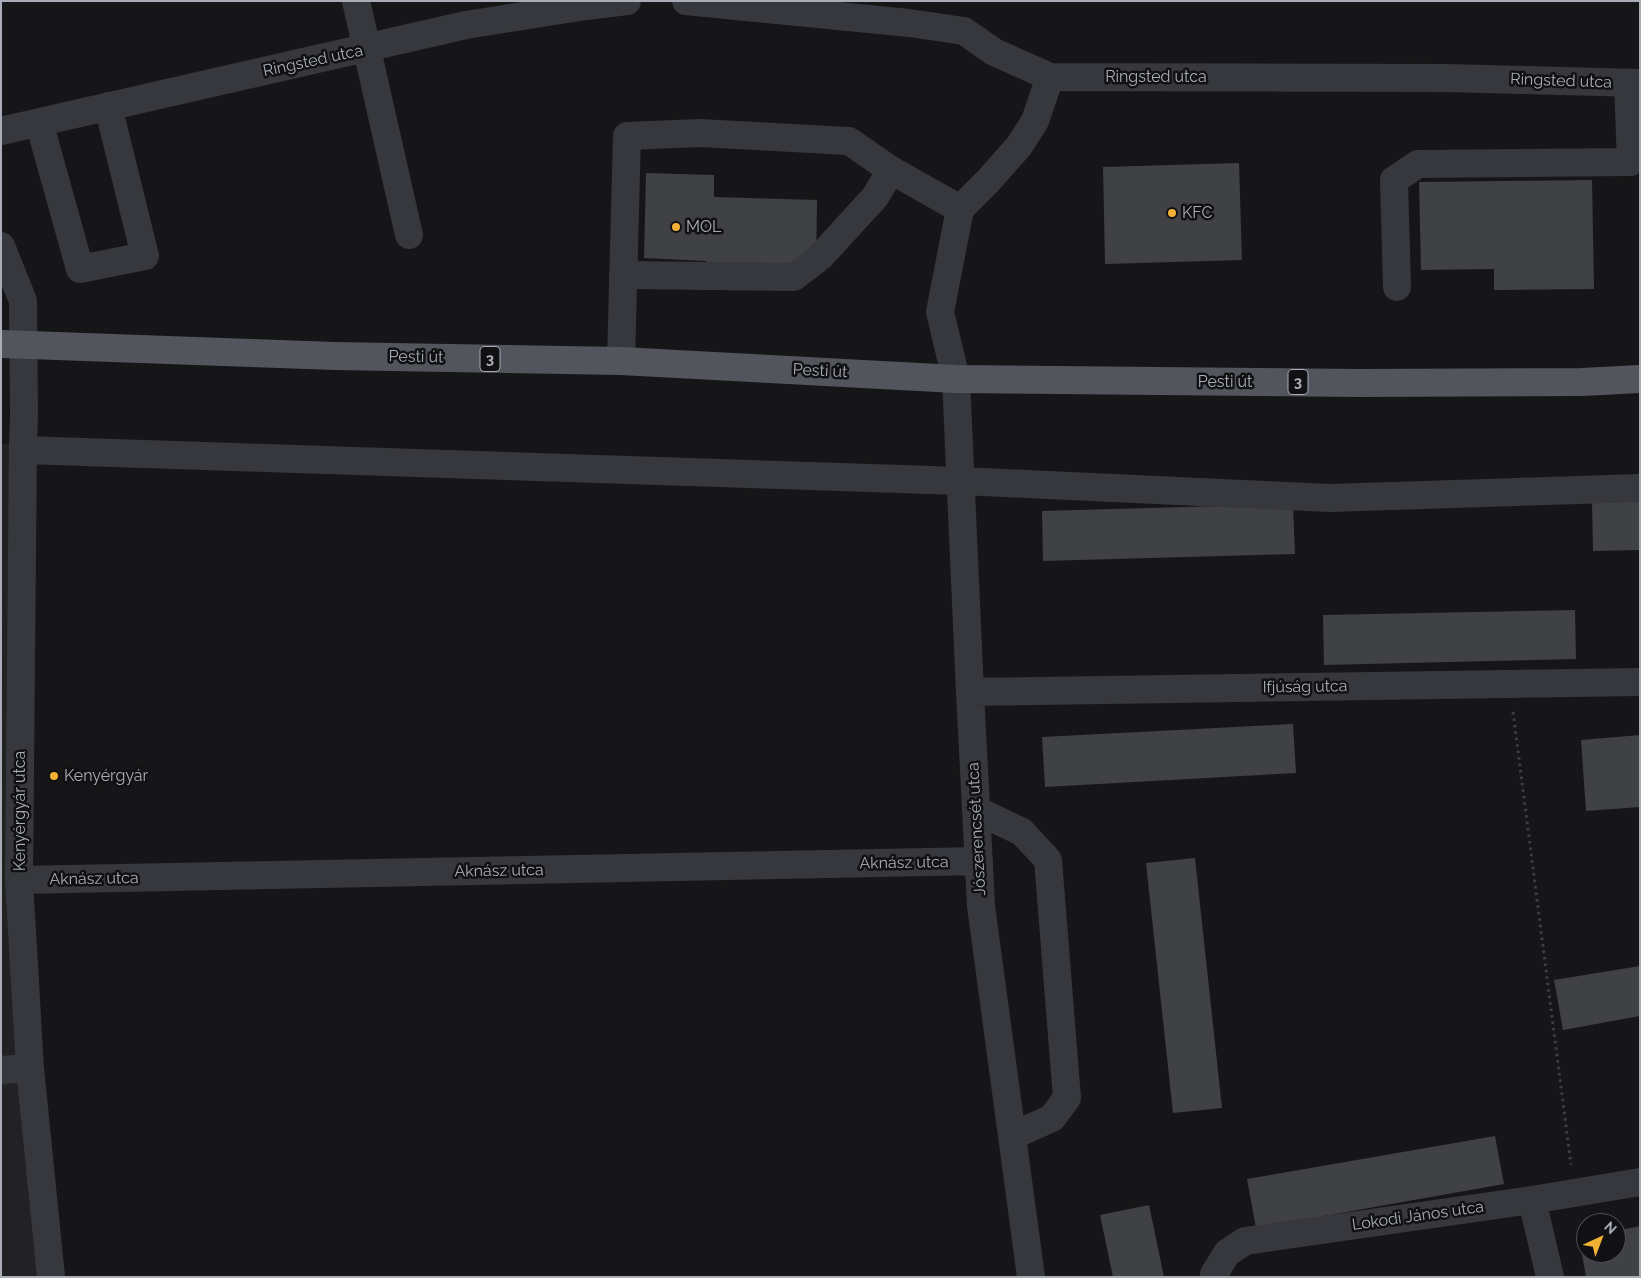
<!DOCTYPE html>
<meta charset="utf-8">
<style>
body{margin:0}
#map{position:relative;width:1641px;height:1278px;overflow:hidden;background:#161618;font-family:Raleway,sans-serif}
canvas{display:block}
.frame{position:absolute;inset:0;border:2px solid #a8adb8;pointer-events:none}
.north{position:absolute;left:1576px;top:1213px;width:50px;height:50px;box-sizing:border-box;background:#111113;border:1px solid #4d4f55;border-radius:50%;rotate:43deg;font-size:14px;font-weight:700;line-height:20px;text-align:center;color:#a8adb8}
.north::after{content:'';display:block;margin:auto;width:18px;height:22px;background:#f2b134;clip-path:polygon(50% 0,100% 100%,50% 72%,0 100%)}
</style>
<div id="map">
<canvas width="1641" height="1278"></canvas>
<div class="frame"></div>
<div class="north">N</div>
</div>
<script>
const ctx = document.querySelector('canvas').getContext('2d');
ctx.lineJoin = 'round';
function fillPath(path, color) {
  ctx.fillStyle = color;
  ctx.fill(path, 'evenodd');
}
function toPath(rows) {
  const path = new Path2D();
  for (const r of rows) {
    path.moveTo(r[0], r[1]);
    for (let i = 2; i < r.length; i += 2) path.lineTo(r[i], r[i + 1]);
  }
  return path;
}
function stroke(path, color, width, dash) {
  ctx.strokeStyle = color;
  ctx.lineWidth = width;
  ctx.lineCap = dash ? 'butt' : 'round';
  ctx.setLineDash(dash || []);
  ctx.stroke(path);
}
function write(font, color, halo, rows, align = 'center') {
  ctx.font = font + ' Raleway,sans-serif';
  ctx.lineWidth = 5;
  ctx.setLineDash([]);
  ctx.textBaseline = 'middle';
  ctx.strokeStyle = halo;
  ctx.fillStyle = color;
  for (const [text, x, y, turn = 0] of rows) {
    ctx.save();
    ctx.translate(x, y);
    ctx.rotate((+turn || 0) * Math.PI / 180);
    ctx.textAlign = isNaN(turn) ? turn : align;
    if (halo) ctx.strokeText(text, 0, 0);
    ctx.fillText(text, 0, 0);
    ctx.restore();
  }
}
const built = toPath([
 [1,444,23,444,19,880,51,1277,1,1277]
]);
const building = toPath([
 [1239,163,1242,260,1105,264,1103,167],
 [646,173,714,175,714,197,817,200,816,273,706,270,706,261,644,258],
 [1592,180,1594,289,1494,290,1494,269,1421,270,1419,182],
 [1640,501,1640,550,1593,551,1592,502],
 [1293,504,1295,554,1043,561,1042,511],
 [1575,610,1576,659,1324,665,1323,615],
 [1293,724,1296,773,1045,787,1042,737],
 [1640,735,1640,807,1586,811,1581,740],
 [1195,858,1222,1108,1173,1113,1146,863],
 [1640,966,1640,1016,1563,1030,1554,980],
 [1495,1136,1504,1184,1256,1228,1247,1179],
 [1149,1205,1164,1277,1113,1277,1100,1215],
 [1640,1226,1640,1277,1586,1277,1579,1237,1586,1236,1586,1253,1616,1253,1616,1231]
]);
const path = toPath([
 [1513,712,1571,1165]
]);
const minor = toPath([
 [356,1,409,235],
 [686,1,909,23,964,31,994,52,1050,77,1445,78,1640,83],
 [39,122,80,269,145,256,108,106],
 [1,131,466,25,586,6,627,1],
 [1,246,23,301,24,414,23,444,19,880,30,1068,51,1277],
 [623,275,794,277,820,257,875,197,891,170],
 [1397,287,1394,180,1418,164,1631,162,1628,83],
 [621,361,627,136,699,133,849,141,891,170,960,209],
 [23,450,961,481,1330,498,1640,488],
 [970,692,1640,682],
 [976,810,1022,832,1048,860,1067,1098,1052,1118,1012,1136],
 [19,880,979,861],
 [1,1070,30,1068],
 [1532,1200,1550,1277],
 [1031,1277,981,906,970,692,956,379,940,312,960,209,988,181,1019,146,1035,121,1050,77],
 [1215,1277,1214,1274,1227,1253,1245,1241,1532,1200,1640,1182]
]);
const major = toPath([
 [1,344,335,356,621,361,956,379,1360,383,1582,382,1640,379]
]);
const markers = [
 [1172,213,5,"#f2b134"],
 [676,227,5,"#f2b134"],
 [54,776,5,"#f2b134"]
];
const shields = [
 [490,359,20],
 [1298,382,20]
];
const shieldNames = [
 ["3",490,359],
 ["3",1298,382]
];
const streetNames = [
 ["Ringsted utca",313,61,-12],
 ["Ringsted utca",1156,77],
 ["Ringsted utca",1561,81,2],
 ["Pesti út",416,357,1],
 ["Pesti út",820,371,3],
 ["Pesti út",1225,382],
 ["Ifjúság utca",1305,687,-1],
 ["Kenyérgyár utca",20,811,-90],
 ["Jószerencsét utca",977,829,-93],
 ["Aknász utca",904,863,-1],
 ["Aknász utca",499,871,-1],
 ["Aknász utca",94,879,-1],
 ["Lokodi János utca",1418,1216,-8]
];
const poiNames = [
 ["KFC",1182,213],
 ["MOL",686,227],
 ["Kenyérgyár",64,776]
];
fillPath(built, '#222225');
fillPath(building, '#404145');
stroke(path, '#3d3f44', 3, [2.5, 4]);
stroke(minor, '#37383d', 28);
stroke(major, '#53555c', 28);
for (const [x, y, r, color] of markers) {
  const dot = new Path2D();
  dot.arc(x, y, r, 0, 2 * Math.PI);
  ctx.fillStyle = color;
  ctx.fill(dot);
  stroke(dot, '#111113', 2);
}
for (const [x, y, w] of shields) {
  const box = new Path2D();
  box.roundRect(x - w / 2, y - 12.5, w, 25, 4);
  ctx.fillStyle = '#111113';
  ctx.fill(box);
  stroke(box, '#a8adb8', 1);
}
write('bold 15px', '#a8adb8', null, shieldNames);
write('16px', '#a8adb8', '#111113', streetNames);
write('16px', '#a8adb8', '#111113', poiNames, 'left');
</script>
